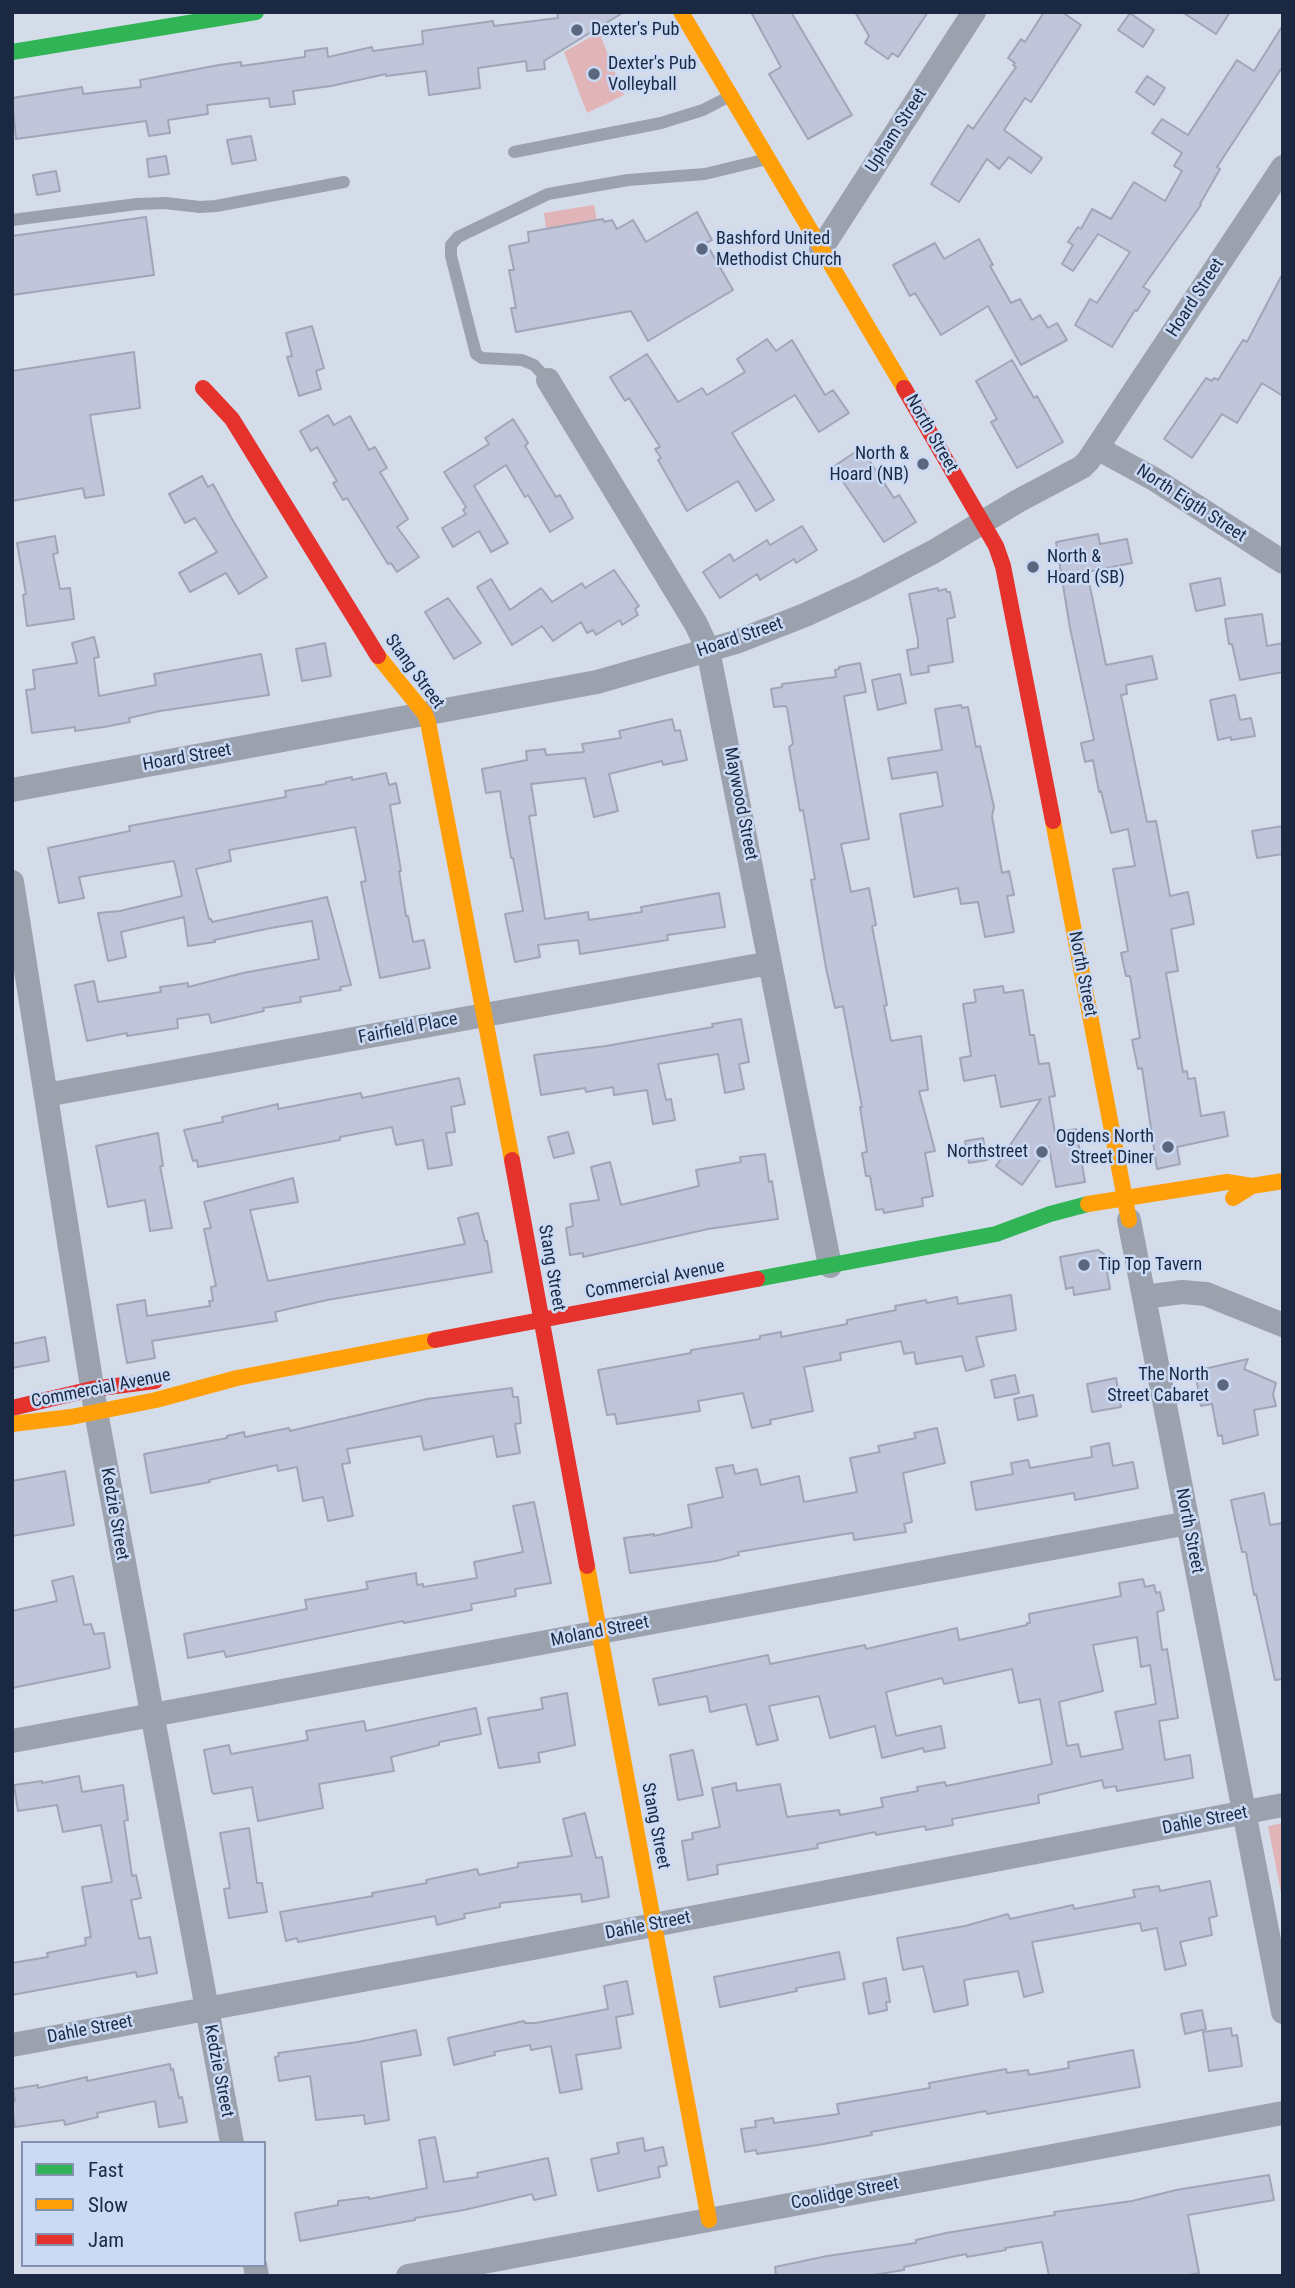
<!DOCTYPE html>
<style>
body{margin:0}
#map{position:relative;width:1295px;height:2288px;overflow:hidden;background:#d4dcea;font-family:"Roboto Condensed",sans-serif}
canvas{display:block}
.frame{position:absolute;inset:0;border:14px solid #1b2842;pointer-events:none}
.legend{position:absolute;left:21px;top:2141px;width:245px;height:126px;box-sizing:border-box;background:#cad9f4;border:2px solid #8492ad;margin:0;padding:9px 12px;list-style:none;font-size:21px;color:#1b2842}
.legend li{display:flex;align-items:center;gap:14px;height:35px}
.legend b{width:35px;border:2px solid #8492ad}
</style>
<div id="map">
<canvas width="1295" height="2288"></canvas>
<div class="frame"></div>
<ul class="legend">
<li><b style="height:9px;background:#30b455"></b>Fast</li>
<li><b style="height:9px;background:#ff9f0a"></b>Slow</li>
<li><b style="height:9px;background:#e5322d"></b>Jam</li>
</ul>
</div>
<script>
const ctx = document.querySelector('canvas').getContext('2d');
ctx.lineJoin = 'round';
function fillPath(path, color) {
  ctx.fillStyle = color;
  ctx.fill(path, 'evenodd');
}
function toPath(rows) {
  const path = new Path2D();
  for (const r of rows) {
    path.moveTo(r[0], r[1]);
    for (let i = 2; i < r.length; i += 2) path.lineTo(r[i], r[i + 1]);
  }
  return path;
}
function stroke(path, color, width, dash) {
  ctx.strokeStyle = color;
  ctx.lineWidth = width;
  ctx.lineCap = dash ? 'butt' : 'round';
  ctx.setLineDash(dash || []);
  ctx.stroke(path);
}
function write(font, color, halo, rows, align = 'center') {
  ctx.font = font + ' "Roboto Condensed",sans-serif';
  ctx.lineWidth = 5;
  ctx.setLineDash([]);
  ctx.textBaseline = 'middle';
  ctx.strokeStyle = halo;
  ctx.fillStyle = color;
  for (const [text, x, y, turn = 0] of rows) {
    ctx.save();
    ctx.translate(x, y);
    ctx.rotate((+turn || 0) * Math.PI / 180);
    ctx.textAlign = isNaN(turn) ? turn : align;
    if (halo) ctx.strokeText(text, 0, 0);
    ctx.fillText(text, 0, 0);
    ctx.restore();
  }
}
const green = toPath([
 [599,32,624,95,587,113,564,52],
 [594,205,597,220,546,228,544,213],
 [1283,1823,1283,1903,1268,1826]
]);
const building = toPath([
 [557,12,624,12,544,61,545,69,527,71,526,61,478,68,480,88,429,95,426,71,386,76,386,74,331,86,293,91,295,104,270,107,269,98,207,105,208,114,168,120,170,133,149,136,146,121,16,139,12,98,82,87,83,94,141,87,140,80,219,65,241,62,241,66,305,57,305,51,327,48,328,57,372,47,373,51,423,44,422,31,493,21,494,26,558,18,557,12],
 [751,12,791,12,852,115,808,139,769,74,781,67,751,12],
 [855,12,928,12,898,57,892,53,888,59,865,43,869,36,855,12],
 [1044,12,1062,12,1081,25,1031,102,1025,98,1004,130,1042,158,1031,173,1009,157,999,169,987,159,959,202,931,184,968,125,973,129,1016,67,1013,65,1015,63,1008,58,1021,39,1025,42,1044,12],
 [1182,12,1230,12,1216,34,1182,12],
 [1130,13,1154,30,1143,47,1118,30,1130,13],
 [1283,25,1283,66,1217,167,1220,169,1200,204,1201,205,1143,287,1150,291,1137,311,1135,310,1112,347,1075,325,1090,299,1097,303,1130,252,1098,234,1073,271,1062,264,1073,245,1068,242,1078,227,1081,229,1092,209,1111,219,1134,182,1165,201,1182,171,1174,166,1182,153,1152,133,1162,119,1188,135,1237,60,1254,71,1283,25],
 [1147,76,1165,88,1154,105,1136,92,1147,76],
 [251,136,256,160,232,164,227,140,251,136],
 [166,156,169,174,149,177,147,159,166,156],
 [56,171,60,191,37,195,33,175,56,171],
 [697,212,712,240,706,243,733,290,648,341,631,311,516,332,511,308,516,308,509,270,514,270,509,246,529,242,528,232,603,219,604,222,612,220,617,229,633,220,646,242,697,212],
 [146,217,154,275,12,295,12,236,146,217],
 [979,239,993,265,990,266,1011,303,1020,299,1032,320,1040,315,1048,328,1057,323,1067,340,1021,365,988,306,941,335,915,293,910,296,893,265,935,243,944,259,979,239],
 [1283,273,1283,396,1262,383,1237,423,1222,414,1192,458,1164,439,1206,378,1212,381,1214,378,1218,380,1243,340,1247,342,1283,273],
 [312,326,324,368,316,371,321,389,299,396,287,357,292,356,286,333,312,326],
 [767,339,776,351,792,340,825,395,833,390,849,413,819,432,795,395,732,433,774,500,756,511,738,481,687,511,658,460,661,458,655,449,660,447,629,398,625,401,610,377,647,354,678,402,702,388,707,395,745,372,737,359,767,339],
 [134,352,140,408,90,415,104,495,85,498,83,488,12,501,12,371,134,352],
 [1012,360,1034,398,1037,396,1063,442,1017,468,991,422,997,419,976,381,1012,360],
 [328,415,334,425,350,416,369,450,375,447,387,468,380,472,408,519,397,527,419,557,397,572,391,563,388,564,347,498,343,500,333,483,337,481,317,447,311,451,300,431,328,415],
 [513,419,528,443,525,446,556,497,560,495,573,518,550,532,528,495,525,497,506,465,474,486,508,543,491,552,479,531,453,547,442,528,466,514,463,510,466,507,444,472,489,444,485,438,513,419],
 [861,448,894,498,899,495,916,522,884,542,833,467,861,448],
 [202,476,208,487,213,484,232,519,267,577,239,594,226,573,190,592,179,573,217,552,195,518,185,523,169,494,202,476],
 [802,526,817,550,796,563,794,559,760,580,757,574,720,598,703,572,730,554,734,561,767,540,770,545,802,526],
 [1098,534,1100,544,1127,539,1132,563,1087,572,1106,665,1152,656,1157,679,1126,685,1127,694,1121,695,1147,822,1156,821,1170,896,1188,892,1194,924,1171,929,1178,971,1166,973,1183,1072,1187,1071,1188,1079,1195,1078,1201,1116,1224,1112,1228,1136,1177,1147,1180,1164,1157,1169,1142,1068,1138,1069,1132,1040,1140,1038,1130,976,1126,976,1121,953,1128,951,1113,869,1135,866,1128,829,1111,833,1101,791,1099,792,1093,760,1085,762,1081,743,1094,740,1070,628,1056,542,1098,534],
 [55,536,58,553,53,554,60,589,70,588,74,619,27,626,23,595,26,594,17,543,55,536],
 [614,570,639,606,635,609,638,615,622,625,620,620,596,635,593,630,587,633,581,622,553,641,542,626,512,645,477,587,491,579,510,610,541,588,552,602,582,583,585,588,614,570],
 [1220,578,1225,605,1196,611,1190,584,1220,578],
 [938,588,938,591,946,589,947,592,950,592,955,617,947,619,953,662,928,666,929,672,911,675,907,650,918,648,918,640,909,594,938,588],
 [448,598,481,643,454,659,425,612,448,598],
 [1262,614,1267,646,1283,643,1283,672,1240,680,1232,644,1229,644,1225,619,1262,614],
 [94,637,99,657,94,658,99,696,156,685,154,674,261,654,269,695,160,711,129,718,130,722,104,727,75,731,75,727,32,733,26,690,35,689,33,670,77,663,72,643,94,637],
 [325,643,331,676,302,681,296,649,325,643],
 [860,663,866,692,844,696,869,839,841,844,851,892,869,888,876,925,872,926,887,1005,884,1006,891,1041,921,1036,928,1090,919,1091,935,1151,925,1153,933,1196,922,1198,923,1206,884,1213,883,1209,876,1210,870,1176,866,1176,862,1153,867,1152,860,1107,862,1107,843,1006,835,1008,826,968,811,880,815,879,803,810,800,811,789,747,793,744,787,708,785,706,774,707,771,689,782,687,782,684,836,677,835,670,839,669,839,667,860,663],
 [900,674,906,703,878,710,872,680,900,674],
 [1235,695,1240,720,1251,718,1255,736,1231,740,1231,737,1218,740,1210,700,1235,695],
 [961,705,962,708,968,707,976,747,980,746,994,807,992,816,1002,873,1009,871,1014,895,1007,896,1014,932,985,937,978,902,961,904,958,888,914,897,900,814,943,806,937,772,892,779,888,758,942,750,935,709,961,705],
 [672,719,675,731,680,730,687,760,663,765,662,761,609,774,618,811,594,817,585,778,531,784,536,815,529,816,545,919,588,912,589,920,642,912,641,907,719,893,725,927,667,935,668,940,580,954,578,940,538,945,540,957,515,962,505,914,523,911,513,858,511,858,500,791,486,793,482,769,527,760,526,751,545,749,546,755,584,752,582,744,621,738,619,731,672,719],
 [386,773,389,785,396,783,400,803,390,805,401,871,399,871,406,916,408,916,413,942,424,940,430,968,380,978,361,882,366,881,355,827,229,850,231,861,196,869,209,919,211,919,212,922,327,897,351,985,340,987,341,990,300,997,301,1002,263,1008,264,1011,211,1023,209,1014,177,1019,178,1028,127,1036,127,1033,87,1041,75,985,94,981,98,1002,161,992,160,987,188,983,188,987,243,973,319,959,312,921,271,928,214,940,215,942,188,946,184,917,121,932,126,957,108,961,98,913,120,911,182,896,174,861,79,877,84,898,59,903,48,848,130,831,129,826,286,797,285,791,326,784,326,782,352,777,352,780,386,773],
 [1283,826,1283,854,1257,858,1252,831,1283,826],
 [1003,986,1004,993,1023,990,1030,1035,1034,1035,1039,1064,1049,1063,1055,1096,1049,1097,1055,1133,1076,1129,1085,1182,1056,1187,1049,1147,1022,1185,996,1166,1041,1099,1001,1107,995,1075,964,1081,960,1058,971,1056,963,1004,976,1002,974,990,1003,986],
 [741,1019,749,1062,739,1064,744,1089,725,1093,718,1054,658,1064,666,1100,671,1099,675,1120,653,1124,647,1090,614,1095,613,1087,586,1092,585,1088,541,1095,534,1055,606,1046,713,1027,712,1024,741,1019],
 [459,1078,465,1104,451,1107,455,1132,446,1133,452,1165,428,1169,423,1140,396,1145,392,1127,340,1137,340,1140,198,1167,197,1160,193,1161,184,1130,223,1122,222,1117,278,1104,278,1109,361,1093,362,1098,459,1078],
 [568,1132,574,1153,554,1158,548,1137,568,1132],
 [158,1133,163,1166,160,1166,172,1228,150,1231,145,1200,108,1207,96,1146,158,1133],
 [983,1138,987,1160,969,1163,965,1141,983,1138],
 [765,1154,769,1182,772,1181,778,1219,708,1229,583,1257,583,1253,570,1255,566,1228,573,1226,570,1204,599,1200,591,1167,610,1162,621,1205,699,1186,696,1170,741,1162,740,1157,765,1154],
 [293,1178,298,1202,250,1210,268,1281,465,1244,458,1218,478,1213,485,1241,487,1241,492,1272,327,1300,275,1312,277,1321,152,1341,155,1358,127,1363,117,1305,145,1300,147,1316,210,1306,209,1301,213,1301,211,1287,216,1286,204,1229,211,1228,204,1202,293,1178],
 [1098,1250,1104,1254,1110,1289,1074,1295,1073,1287,1066,1289,1060,1257,1098,1250],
 [1011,1295,1016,1330,976,1337,984,1366,966,1371,962,1356,916,1364,914,1352,904,1354,901,1341,840,1353,841,1360,804,1367,813,1411,770,1420,771,1424,752,1428,743,1393,698,1401,700,1411,617,1424,615,1414,607,1415,598,1370,691,1353,691,1350,760,1339,760,1336,781,1332,781,1337,847,1324,847,1320,896,1310,895,1306,926,1300,927,1303,957,1297,958,1304,1011,1295],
 [45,1337,49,1361,12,1368,12,1344,45,1337],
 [1248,1359,1244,1369,1276,1383,1273,1394,1276,1406,1254,1410,1258,1435,1223,1444,1222,1435,1218,1436,1212,1404,1201,1406,1195,1371,1248,1359],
 [1015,1375,1019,1393,995,1398,991,1380,1015,1375],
 [1116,1378,1121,1407,1092,1412,1087,1384,1116,1378],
 [512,1388,513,1397,518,1397,521,1423,515,1424,520,1453,497,1457,493,1436,424,1450,421,1436,347,1449,350,1463,342,1464,353,1516,328,1521,323,1497,303,1501,297,1467,278,1471,277,1465,209,1480,210,1482,151,1493,144,1454,227,1438,227,1436,244,1432,245,1437,289,1428,290,1431,427,1399,512,1388],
 [1033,1395,1037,1416,1018,1420,1014,1399,1033,1395],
 [937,1428,945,1463,903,1473,912,1522,904,1524,906,1532,854,1540,853,1533,845,1534,738,1552,739,1555,716,1561,630,1573,624,1538,654,1534,654,1536,692,1527,688,1505,723,1497,716,1468,733,1465,735,1474,757,1469,761,1485,799,1476,804,1502,857,1492,850,1458,880,1452,878,1446,916,1438,914,1433,937,1428],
 [1109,1443,1113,1466,1133,1462,1138,1488,1075,1500,1074,1493,976,1510,971,1482,1013,1474,1011,1463,1028,1460,1030,1468,1092,1457,1091,1447,1109,1443],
 [65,1471,74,1525,12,1536,12,1481,65,1471],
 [1264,1493,1270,1525,1283,1523,1283,1679,1275,1680,1256,1594,1254,1595,1246,1552,1242,1552,1231,1500,1264,1493],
 [534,1502,551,1583,515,1589,516,1596,471,1604,472,1610,404,1623,403,1621,236,1655,226,1657,224,1651,188,1658,184,1634,307,1609,305,1600,368,1589,366,1582,416,1573,417,1585,423,1584,423,1587,477,1578,474,1562,523,1552,513,1506,534,1502],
 [73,1576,84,1625,91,1624,94,1634,104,1633,110,1668,12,1688,12,1611,57,1601,52,1581,73,1576],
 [1143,1579,1145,1587,1154,1585,1156,1593,1160,1592,1164,1610,1157,1612,1162,1650,1167,1649,1178,1718,1159,1721,1165,1760,1190,1755,1193,1778,1117,1791,1116,1786,1104,1788,1102,1780,1038,1795,1039,1803,952,1819,953,1825,926,1830,925,1826,876,1835,875,1832,817,1844,818,1848,717,1865,718,1874,688,1880,682,1841,693,1839,692,1833,720,1827,712,1788,736,1783,737,1791,780,1784,787,1817,839,1810,840,1815,883,1807,881,1798,918,1791,917,1787,945,1782,946,1786,1052,1764,1040,1699,1019,1703,1012,1669,944,1684,942,1678,886,1692,896,1736,941,1726,945,1748,924,1752,923,1748,882,1758,875,1726,830,1738,819,1696,769,1706,778,1740,757,1745,746,1704,710,1712,707,1696,659,1705,653,1679,768,1655,770,1664,865,1645,866,1649,957,1628,959,1640,1027,1625,1027,1623,1030,1623,1029,1614,1121,1596,1119,1583,1143,1579],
 [1137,1637,1141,1667,1150,1665,1156,1704,1115,1712,1123,1749,1081,1757,1078,1744,1067,1746,1059,1702,1103,1691,1093,1645,1137,1637],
 [567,1693,575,1745,538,1753,540,1762,499,1768,488,1718,543,1709,541,1698,567,1693],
 [476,1708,481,1734,439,1742,439,1745,391,1757,394,1771,319,1784,323,1808,258,1821,252,1787,214,1794,212,1792,204,1750,229,1745,231,1754,308,1740,306,1731,364,1721,366,1731,476,1708],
 [693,1750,703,1795,678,1800,670,1755,693,1750],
 [79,1776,82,1792,123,1785,128,1820,124,1821,132,1876,136,1875,141,1898,131,1900,139,1939,150,1937,157,1973,137,1977,136,1972,12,1995,12,1963,48,1957,47,1953,86,1945,85,1938,91,1937,82,1887,112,1882,101,1825,63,1832,57,1805,18,1811,14,1785,42,1781,42,1783,79,1776],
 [585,1813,596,1858,602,1857,609,1897,582,1902,581,1894,500,1903,500,1907,464,1914,465,1918,437,1925,435,1916,298,1942,297,1938,286,1941,280,1912,373,1896,372,1893,427,1883,426,1880,477,1869,479,1875,518,1867,518,1863,572,1856,563,1819,585,1813],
 [249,1828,257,1883,262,1883,267,1912,229,1918,224,1889,230,1888,220,1833,249,1828],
 [1210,1881,1217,1916,1209,1918,1212,1935,1180,1942,1186,1965,1165,1970,1157,1928,1142,1931,1140,1923,1032,1942,1043,1992,1024,1997,1018,1971,964,1980,968,2005,934,2012,923,1966,903,1970,897,1938,965,1926,1008,1914,1010,1919,1073,1905,1074,1909,1135,1897,1133,1890,1159,1886,1160,1891,1210,1881],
 [839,1952,845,1979,796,1988,797,1991,720,2007,714,1977,839,1952],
 [886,1978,890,2002,886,2002,887,2010,869,2014,863,1983,886,1978],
 [627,1981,633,2014,616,2017,621,2048,576,2055,582,2089,560,2093,551,2046,531,2050,530,2045,494,2052,495,2055,454,2065,448,2038,524,2021,525,2023,536,2023,608,2009,604,1986,627,1981],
 [1202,2010,1206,2029,1185,2034,1181,2014,1202,2010],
 [1231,2028,1232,2036,1237,2035,1242,2066,1209,2071,1203,2032,1231,2028],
 [416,2030,421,2055,381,2062,389,2120,365,2124,364,2115,316,2120,310,2076,279,2081,275,2057,279,2056,278,2053,358,2042,416,2030],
 [1133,2050,1140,2087,987,2114,986,2111,871,2132,872,2135,818,2145,757,2154,756,2150,745,2152,741,2129,756,2127,755,2121,773,2118,774,2123,839,2114,837,2104,930,2088,929,2083,1006,2069,1007,2073,1028,2070,1029,2075,1069,2068,1068,2062,1133,2050],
 [170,2064,171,2070,173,2069,179,2098,182,2097,187,2122,159,2127,155,2101,97,2113,98,2117,65,2125,64,2120,15,2127,12,2107,12,2102,15,2101,13,2089,38,2085,38,2088,87,2077,87,2081,170,2064],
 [435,2137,444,2182,478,2177,477,2173,548,2158,556,2195,534,2200,532,2194,464,2210,415,2218,415,2220,300,2241,295,2213,338,2205,338,2201,369,2197,369,2199,427,2188,419,2140,435,2137],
 [643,2138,645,2151,663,2147,667,2165,658,2167,660,2177,598,2191,591,2159,619,2153,617,2143,643,2138],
 [1269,2175,1274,2200,1188,2215,1199,2273,1184,2276,1049,2276,1042,2242,1005,2248,1006,2250,967,2257,966,2254,904,2267,904,2270,867,2276,776,2276,775,2267,827,2256,916,2243,916,2240,946,2233,1055,2215,1054,2212,1132,2201,1176,2190,1269,2175]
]);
const lane = toPath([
 [514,152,661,123,703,110,730,96],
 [12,220,137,204,165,203,200,207,216,206,344,182],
 [548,380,534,365,522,360,482,358,476,354,451,256,451,245,458,237,548,194,628,180,705,174,767,159]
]);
const street = toPath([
 [821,249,974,12],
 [548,380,696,624,708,650,830,1266],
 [1097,448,1154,479,1283,562],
 [12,790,597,682,736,642,805,615,864,588,933,552,1018,501,1082,467,1088,461,1283,167],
 [12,882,96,1412,232,2143],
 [46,1095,770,963],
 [1129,1220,1283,2012],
 [1144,1297,1182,1292,1206,1294,1283,1325],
 [12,1741,1188,1523],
 [12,2045,449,1964,1283,1805],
 [255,2265,257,2276],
 [408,2276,1283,2113]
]);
const fast = toPath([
 [12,52,256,12],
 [757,1279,996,1234,1050,1214,1088,1204]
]);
const slow = toPath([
 [681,12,904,388],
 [378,656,425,714,428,722,512,1160],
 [1053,821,1129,1220],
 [1233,1198,1252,1186,1283,1181],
 [1088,1204,1227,1182,1252,1186],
 [12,1424,71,1417,156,1400,237,1378,435,1340],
 [587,1566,709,2220]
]);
const jam = toPath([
 [203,388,232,419,378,656],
 [904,388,996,546,1003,566,1053,821],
 [512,1160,587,1566],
 [435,1340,757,1279],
 [12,1408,92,1389,155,1381]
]);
const markers = [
 [577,30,7,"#5c677d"],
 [594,74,7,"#5c677d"],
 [702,249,7,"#5c677d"],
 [923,464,7,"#5c677d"],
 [1033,567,7,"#5c677d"],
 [1168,1147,7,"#5c677d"],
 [1042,1152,7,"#5c677d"],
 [1084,1265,7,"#5c677d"],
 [1223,1385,7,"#5c677d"]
];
const poiNames = [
 ["Dexter's Pub",591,30],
 ["Dexter's Pub",608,64],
 ["Volleyball",608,85],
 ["Bashford United",716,239],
 ["Methodist Church",716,260],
 ["North &",909,454,"right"],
 ["Hoard (NB)",909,475,"right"],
 ["North &",1047,557],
 ["Hoard (SB)",1047,578],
 ["Ogdens North",1154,1137,"right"],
 ["Street Diner",1154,1158,"right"],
 ["Northstreet",1028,1152,"right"],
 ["Tip Top Tavern",1098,1265],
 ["The North",1209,1375,"right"],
 ["Street Cabaret",1209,1396,"right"]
];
const streetNames = [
 ["Upham Street",897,131,-57],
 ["Hoard Street",1196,298,-57],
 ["North Street",931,434,60],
 ["North Eigth Street",1191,504,33],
 ["Hoard Street",740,638,-19],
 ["Stang Street",414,672,54],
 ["Hoard Street",187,758,-10],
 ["Maywood Street",740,804,79],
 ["North Street",1082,974,79],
 ["Fairfield Place",408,1029,-11],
 ["Stang Street",551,1268,80],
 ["Commercial Avenue",655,1280,-11],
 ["Commercial Avenue",101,1389,-11],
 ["Kedzie Street",114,1514,80],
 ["North Street",1189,1531,79],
 ["Moland Street",600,1632,-11],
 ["Dahle Street",1205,1821,-11],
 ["Stang Street",655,1826,79],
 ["Dahle Street",648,1926,-11],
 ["Dahle Street",90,2030,-11],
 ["Kedzie Street",218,2071,79],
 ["Coolidge Street",845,2194,-11]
];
fillPath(green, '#e1b4b8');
fillPath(building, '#c0c5d9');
stroke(building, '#a1a5b8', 2);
stroke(lane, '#9ca2ad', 12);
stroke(street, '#9ca2ad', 24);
stroke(fast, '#30b455', 16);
stroke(slow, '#ff9f0a', 16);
stroke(jam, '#e5322d', 16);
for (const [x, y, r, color] of markers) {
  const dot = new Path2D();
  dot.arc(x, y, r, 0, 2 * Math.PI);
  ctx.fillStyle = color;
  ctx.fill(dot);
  stroke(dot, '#cad9f4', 2.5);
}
write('18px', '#1b2842', '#cad9f4', poiNames, 'left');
write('18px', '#1b2842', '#cad9f4', streetNames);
</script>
